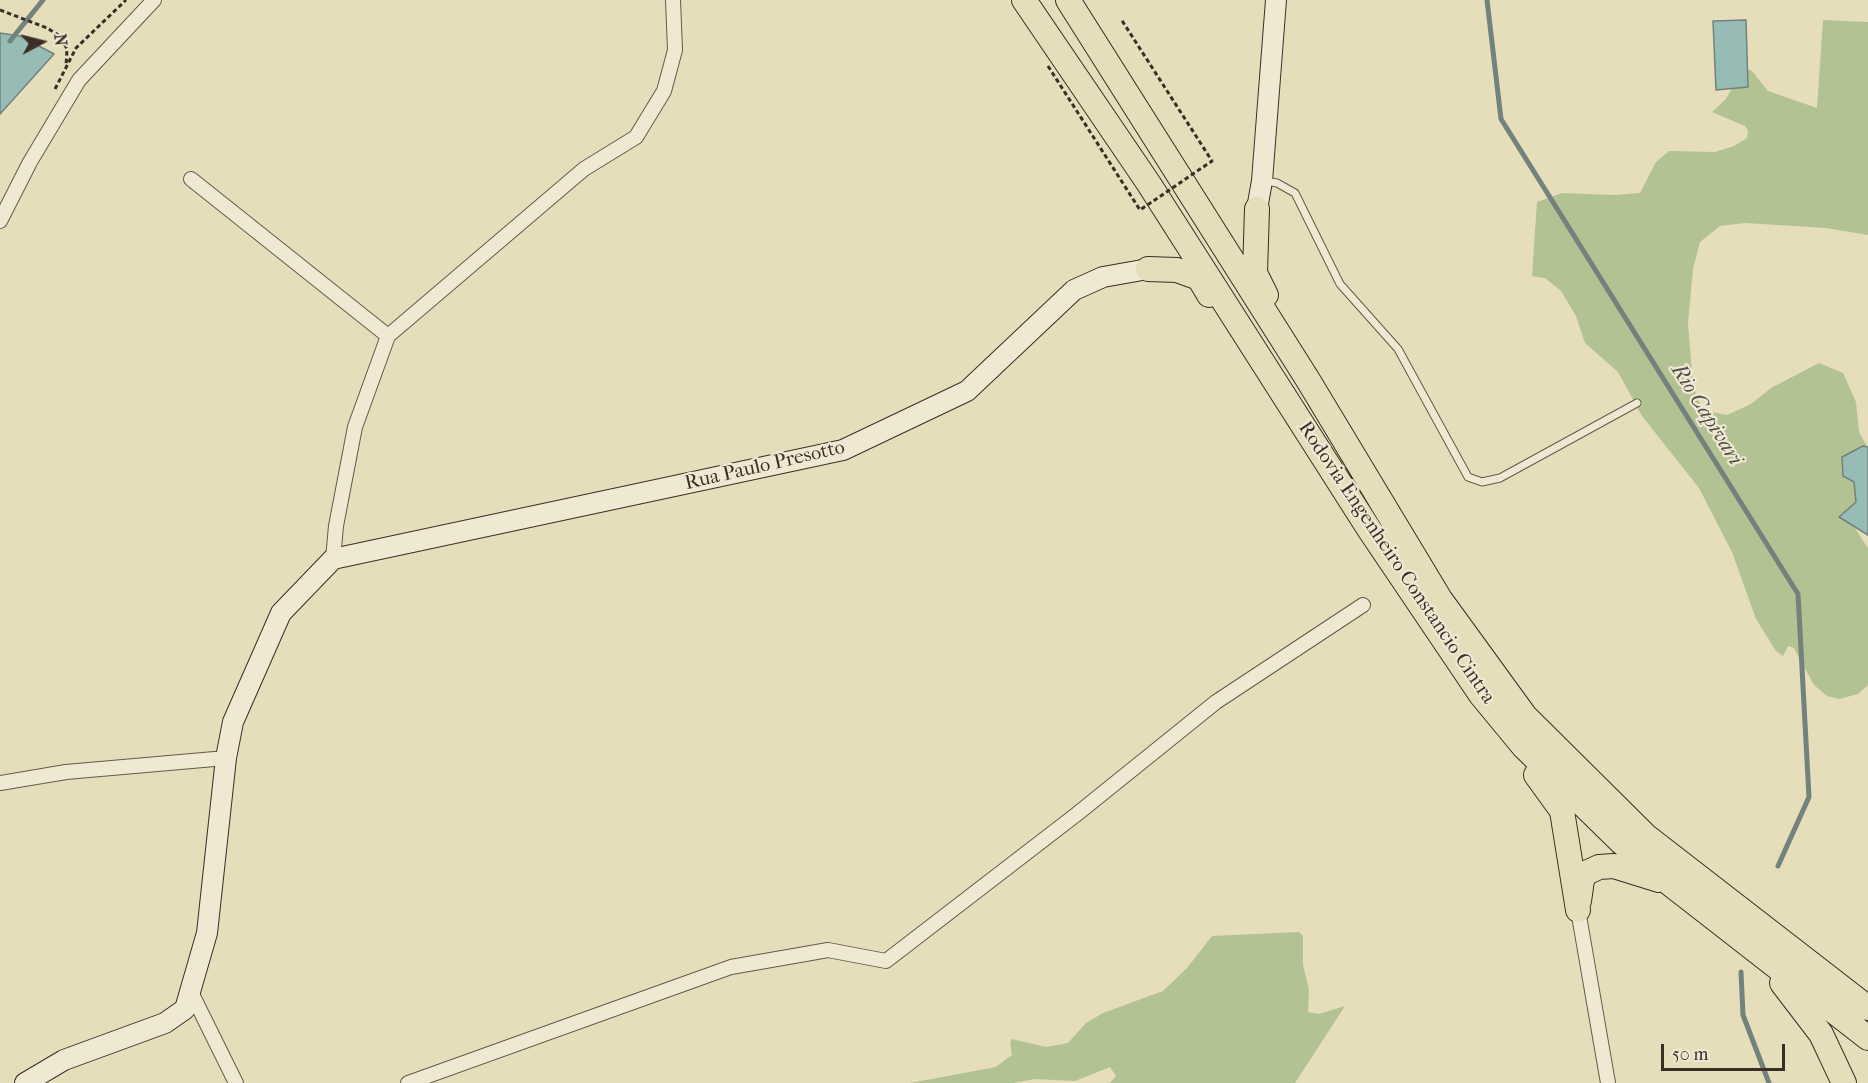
<!DOCTYPE html>
<style>
body{margin:0}
#map{position:relative;width:1868px;height:1083px;overflow:hidden;background:#e6ddbb;font-family:"IM FELL French Canon",serif}
canvas{display:block}
.north{position:absolute;left:12px;top:12px;width:60px;height:60px;-webkit-text-stroke:4px #efe9d3;paint-order:stroke;rotate:83deg;font-size:16px;font-weight:700;line-height:24px;text-align:center;color:#3c2d26}
.north::after{content:'';display:block;margin:auto;width:21px;height:27px;background:#3c2d26;clip-path:polygon(50% 0,100% 100%,50% 72%,0 100%)}
.scale{position:absolute;left:1661px;top:1044px;width:124px;height:27px;box-sizing:border-box;border:3px solid #3c2d26;border-top:0;padding-left:8px;font-size:18px;line-height:21px;white-space:nowrap;color:#3c2d26;-webkit-text-stroke:4px #efe9d3;paint-order:stroke}
</style>
<div id="map">
<canvas width="1868" height="1083"></canvas>
<div class="north">N</div>
<div class="scale">50 m</div>
</div>
<script>
const ctx = document.querySelector('canvas').getContext('2d');
ctx.lineJoin = 'round';
function fillPath(path, color) {
  ctx.fillStyle = color;
  ctx.fill(path, 'evenodd');
}
function toPath(rows) {
  const path = new Path2D();
  for (const r of rows) {
    path.moveTo(r[0], r[1]);
    for (let i = 2; i < r.length; i += 2) path.lineTo(r[i], r[i + 1]);
  }
  return path;
}
function stroke(path, color, width, dash) {
  ctx.strokeStyle = color;
  ctx.lineWidth = width;
  ctx.lineCap = dash ? 'butt' : 'round';
  ctx.setLineDash(dash || []);
  ctx.stroke(path);
}
function write(font, color, halo, rows, align = 'center') {
  ctx.font = font + ' "IM FELL French Canon",serif';
  ctx.lineWidth = 4.5;
  ctx.setLineDash([]);
  ctx.textBaseline = 'middle';
  ctx.strokeStyle = halo;
  ctx.fillStyle = color;
  for (const [text, x, y, turn = 0] of rows) {
    ctx.save();
    ctx.translate(x, y);
    ctx.rotate((+turn || 0) * Math.PI / 180);
    ctx.textAlign = isNaN(turn) ? turn : align;
    if (halo) ctx.strokeText(text, 0, 0);
    ctx.fillText(text, 0, 0);
    ctx.restore();
  }
}
const green = toPath([
 [1823,20,1868,22,1868,235,1826,228,1745,223,1720,226,1700,242,1693,269,1688,323,1693,385,1702,410,1727,415,1751,404,1771,388,1819,363,1843,373,1856,402,1859,432,1868,448,1856,530,1868,548,1868,685,1858,694,1839,699,1827,696,1814,685,1794,648,1788,646,1783,656,1776,651,1756,619,1732,552,1699,488,1642,416,1618,372,1585,343,1576,316,1561,291,1545,278,1532,276,1537,202,1562,193,1615,195,1640,193,1656,162,1669,151,1715,152,1734,146,1747,138,1748,131,1745,126,1712,112,1726,99,1744,67,1752,71,1768,91,1817,108],
 [1299,932,1303,936,1303,965,1309,990,1308,1012,1319,1014,1345,1006,1295,1083,1110,1083,1116,1076,1110,1067,1075,1081,1035,1079,1013,1083,910,1083,996,1067,1012,1055,1010,1042,1012,1039,1046,1047,1068,1043,1086,1023,1103,1013,1163,991,1187,968,1212,936]
]);
const water = toPath([
 [1746,20,1748,87,1716,90,1713,21,1746,20],
 [0,33,20,36,54,54,0,114,0,33],
 [1863,446,1868,447,1868,535,1839,517,1856,502,1854,482,1843,476,1842,457,1863,446]
]);
const stream = toPath([
 [1487,0,1501,119,1798,594,1809,797,1778,866],
 [10,41,43,0],
 [1741,972,1743,1015,1769,1083]
]);
const path = toPath([
 [0,10,47,28,60,36,67,49,66,66],
 [55,89,76,48,126,0]
]);
const lane = toPath([
 [1265,181,1277,183,1295,193,1340,284,1398,349,1468,477,1482,482,1500,478,1637,403]
]);
const street = toPath([
 [191,179,388,336],
 [0,221,30,162,79,80,154,0],
 [333,559,336,526,355,427,388,336,584,169,636,137,664,91,675,50,673,0],
 [0,783,66,772,226,758],
 [1578,910,1608,1083],
 [192,994,236,1083],
 [408,1083,731,967,828,950,886,961,1077,814,1216,702,1363,605]
]);
const secondary = toPath([
 [1257,209,1262,181,1276,0],
 [25,1083,64,1060,165,1023,185,1009,207,933,226,758,233,722,281,613,333,559,843,450,967,391,1074,290,1103,277,1148,269]
]);
const highway = toPath([
 [1024,0,1149,184,1369,529,1481,695,1524,747,1621,842,1669,883,1868,1038],
 [1068,0,1308,380,1440,599,1525,716,1646,836,1868,1008],
 [1257,209,1255,273,1266,295],
 [1148,269,1177,270,1199,278,1209,295],
 [1536,775,1562,811,1578,910],
 [1579,901,1582,880,1586,873,1599,867,1614,866,1659,880],
 [1782,983,1821,1034,1844,1083]
]);
const pathBridge = toPath([
 [1048,66,1140,210,1212,161,1121,19]
]);
const streetNames = [
 ["Rua Paulo Presotto",765,466,-13],
 ["Rodovia Engenheiro Constancio Cintra",1396,563,56]
];
const waterNames = [
 ["Rio Capivari",1706,415,58]
];
fillPath(green, '#b2c293');
fillPath(water, '#97bbb5');
stroke(water, '#73827c', 1.5);
stroke(stream, '#73827c', 5);
stroke(lane, '#66594b', 9);
stroke(street, '#66594b', 16);
stroke(secondary, '#3c2d26', 22);
stroke(highway, '#3c2d26', 26);
stroke(path, '#3c2d26', 3, [4.5, 3]);
stroke(lane, '#efe9d3', 7);
stroke(street, '#efe9d3', 14);
stroke(secondary, '#efe9d3', 20);
stroke(highway, '#e6ddbb', 24);
stroke(pathBridge, '#3c2d26', 3, [4.5, 3]);
write('20px', '#3c2d26', '#efe9d3', streetNames);
write('italic 21px', '#53504a', '#efe9d3', waterNames);
</script>
